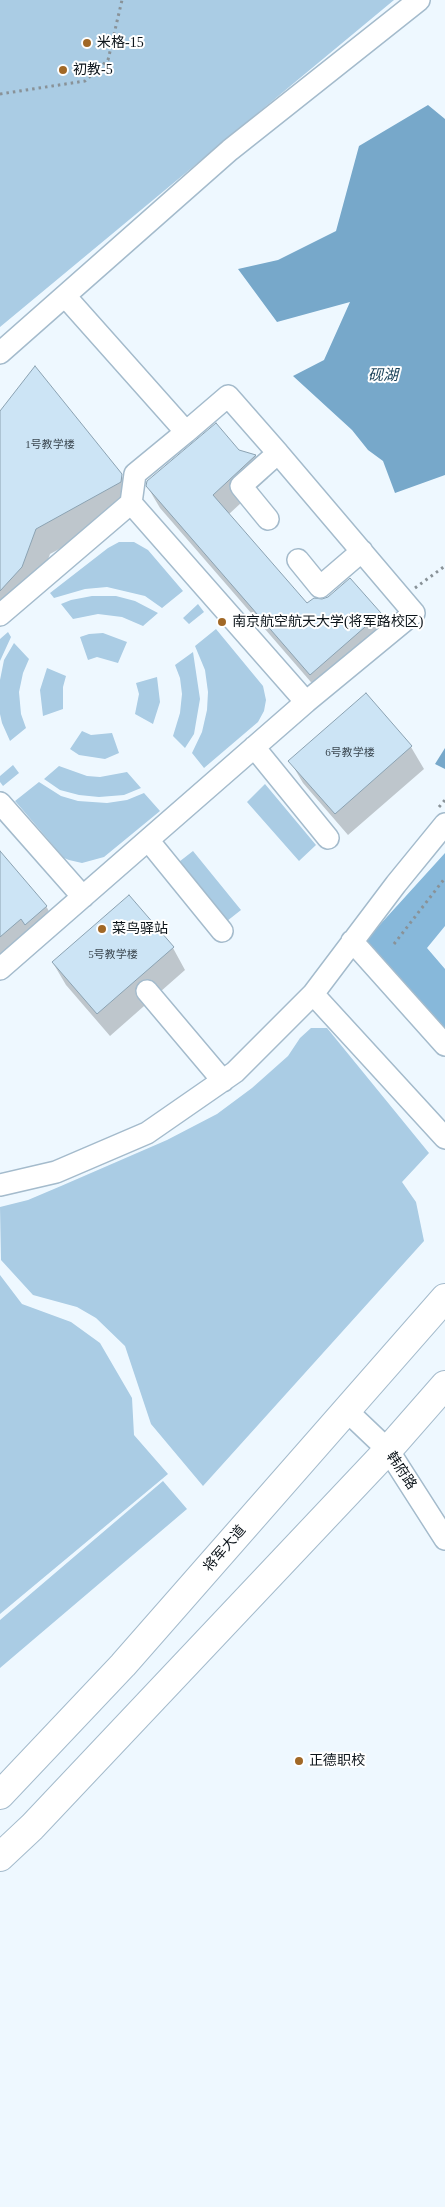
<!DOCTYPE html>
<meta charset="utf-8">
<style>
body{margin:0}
canvas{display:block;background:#eef8ff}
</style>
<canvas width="445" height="2207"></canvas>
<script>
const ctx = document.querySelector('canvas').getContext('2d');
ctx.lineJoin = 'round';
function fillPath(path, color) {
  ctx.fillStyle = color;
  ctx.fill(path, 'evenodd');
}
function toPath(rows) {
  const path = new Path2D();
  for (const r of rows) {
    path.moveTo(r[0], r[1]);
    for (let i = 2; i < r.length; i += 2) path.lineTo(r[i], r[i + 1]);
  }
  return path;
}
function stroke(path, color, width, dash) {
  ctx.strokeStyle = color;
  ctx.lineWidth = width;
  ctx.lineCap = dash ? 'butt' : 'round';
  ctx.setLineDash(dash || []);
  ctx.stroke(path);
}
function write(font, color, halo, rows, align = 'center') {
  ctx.font = font + ' "Times New Roman","Noto Sans SC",serif';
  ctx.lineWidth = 4;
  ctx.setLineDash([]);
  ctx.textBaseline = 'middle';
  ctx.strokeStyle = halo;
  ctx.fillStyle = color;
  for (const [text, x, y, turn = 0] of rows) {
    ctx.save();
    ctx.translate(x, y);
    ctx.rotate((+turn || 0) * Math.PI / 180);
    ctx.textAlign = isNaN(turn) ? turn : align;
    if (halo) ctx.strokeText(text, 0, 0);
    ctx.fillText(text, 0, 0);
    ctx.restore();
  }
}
const green = toPath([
 [0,0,394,0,0,327],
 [119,542,134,542,148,550,183,591,162,608,145,596,107,587,85,589,54,598,50,593,108,548],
 [92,596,116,596,135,601,158,613,143,626,122,617,98,614,73,619,61,604,71,600],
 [198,604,204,612,189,624,183,618],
 [216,629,263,686,266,700,264,711,258,722,204,768,192,753,202,732,207,710,208,692,205,670,195,646],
 [8,632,11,637,0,661,0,639],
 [103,633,127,642,118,663,97,657,88,660,80,637,89,634],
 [14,643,29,659,23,673,19,692,21,714,26,728,10,741,2,723,0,714,0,680,4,660],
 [193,652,200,699,194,734,185,748,173,736,180,713,182,694,180,678,175,665],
 [47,668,66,676,63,687,63,709,43,716,40,690],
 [157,677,160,702,153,724,135,714,139,694,136,683],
 [82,731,91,735,112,733,119,753,105,759,79,755,70,749],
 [13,765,19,773,3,786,0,782,0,776],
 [59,766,87,776,100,777,127,772,141,788,124,795,99,797,79,795,60,790,44,779],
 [39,782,61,796,78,801,107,803,127,800,144,793,160,811,104,857,82,863,69,860,64,858,15,801],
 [265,784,316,845,299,861,247,802],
 [193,851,241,910,222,925,175,865],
 [311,1028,327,1028,429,1153,402,1182,416,1202,424,1241,203,1486,151,1424,125,1346,96,1318,77,1307,33,1295,1,1260,0,1207,28,1200,61,1186,167,1140,217,1114,252,1088,288,1056,300,1038],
 [0,1275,22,1304,71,1322,100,1343,132,1398,134,1435,168,1474,0,1614],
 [163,1481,187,1509,0,1668,0,1620]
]);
const forest = toPath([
 [445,853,445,926,427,948,445,969,445,1038,366,940]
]);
const water = toPath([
 [428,105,445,119,445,475,395,493,383,461,368,450,352,430,293,376,324,360,350,302,277,322,238,269,278,260,336,231,359,146],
 [445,748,445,769,435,764]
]);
const shadow = toPath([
 [0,413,121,475,136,500,135,508,50,554,36,593,0,618],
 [238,451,256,456,268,478,228,515,307,605,322,601,380,613,393,635,323,696,160,508,147,486],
 [411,747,424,769,348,835,303,783,290,761],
 [0,853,46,906,59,929,0,980],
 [173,948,185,970,110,1036,66,985,53,963]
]);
const building = toPath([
 [35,366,122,474,121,482,36,529,22,567,0,591,0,411,35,366],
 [216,423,239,450,256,455,213,495,307,603,314,598,322,599,328,597,350,578,381,613,310,675,146,486,147,481,216,423],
 [366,693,412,746,335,814,288,761,366,693],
 [0,851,47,906,25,925,21,919,0,937,0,851],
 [129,895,174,947,97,1014,52,962,129,895]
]);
const path = toPath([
 [0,94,85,81,108,60,122,0],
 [415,588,445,566],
 [439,807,445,800],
 [394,944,445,878]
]);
const minor = toPath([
 [65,296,186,432,135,474,131,503],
 [0,353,230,150,419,0],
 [186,432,228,396,278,453,241,486,268,519],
 [298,560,320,587,362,551],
 [0,615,131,503,306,702],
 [254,747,328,838],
 [0,803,83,897],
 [148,840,222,931],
 [352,941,445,1045],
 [0,969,306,702,414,613,278,453],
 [147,991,223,1081],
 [313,994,445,1138],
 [0,1185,56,1172,147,1133,235,1072,313,994,396,884,445,824],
 [347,1411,388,1450,445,1539]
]);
const major = toPath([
 [0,1795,123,1665,445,1298],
 [0,1857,32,1827,388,1450,445,1385]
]);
const markers = [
 [87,43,5,"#a16826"],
 [63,70,5,"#a16826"],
 [222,622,5,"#a16826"],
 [102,929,5,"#a16826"],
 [299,1761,5,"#a16826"]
];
const numberNames = [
 ["1号教学楼",50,445],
 ["6号教学楼",350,753],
 ["5号教学楼",113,955]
];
const poiNames = [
 ["米格-15",97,43],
 ["初教-5",73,70],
 ["南京航空航天大学(将军路校区)",232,622],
 ["菜鸟驿站",112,929],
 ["正德职校",309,1761]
];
const streetNames = [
 ["韩府路",401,1471,56],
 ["将军大道",225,1549,-49]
];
const waterNames = [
 ["砚湖",383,376]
];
fillPath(green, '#aacce4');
fillPath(forest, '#87b8da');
fillPath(water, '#77a8ca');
fillPath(shadow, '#0003');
fillPath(building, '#cce4f5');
stroke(building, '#8ba2b2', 1);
stroke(minor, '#a4bbcc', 24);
stroke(major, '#a4bbcc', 30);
stroke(path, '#899298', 3, [2.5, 4]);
stroke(minor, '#fff', 21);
stroke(major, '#fff', 28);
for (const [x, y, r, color] of markers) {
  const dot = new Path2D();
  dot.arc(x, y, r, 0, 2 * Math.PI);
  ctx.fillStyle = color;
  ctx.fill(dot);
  stroke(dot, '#fff', 2);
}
write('11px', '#3c4851', null, numberNames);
write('14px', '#0c141a', '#fff', poiNames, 'left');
write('14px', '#0c141a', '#fff', streetNames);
write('italic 15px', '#163e56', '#fff', waterNames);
</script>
